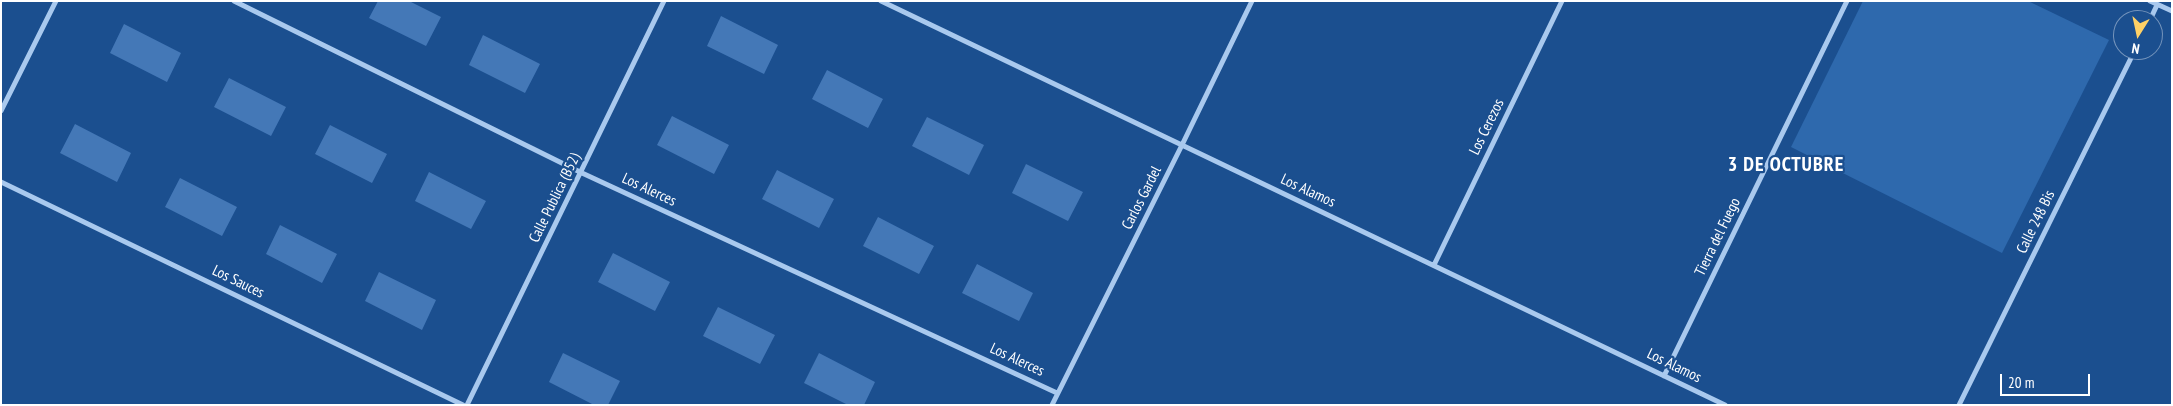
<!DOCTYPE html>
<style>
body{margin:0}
#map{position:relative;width:2173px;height:406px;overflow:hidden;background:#1b4f8f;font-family:"PT Sans Narrow",sans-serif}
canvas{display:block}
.frame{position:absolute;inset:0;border:2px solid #fff;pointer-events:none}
.north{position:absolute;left:2113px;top:10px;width:50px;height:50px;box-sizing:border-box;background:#1b4f8f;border:1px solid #7695bc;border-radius:50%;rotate:190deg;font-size:14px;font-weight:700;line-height:20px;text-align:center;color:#fff}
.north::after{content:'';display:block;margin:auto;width:18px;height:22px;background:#ffd166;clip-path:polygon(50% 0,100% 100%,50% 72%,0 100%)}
.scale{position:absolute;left:2000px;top:374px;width:90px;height:22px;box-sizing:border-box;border:2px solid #fff;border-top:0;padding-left:6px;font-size:15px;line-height:18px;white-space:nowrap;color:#fff;-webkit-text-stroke:4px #1b4f8f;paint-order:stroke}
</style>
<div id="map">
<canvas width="2173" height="406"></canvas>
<div class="frame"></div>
<div class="north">N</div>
<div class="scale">20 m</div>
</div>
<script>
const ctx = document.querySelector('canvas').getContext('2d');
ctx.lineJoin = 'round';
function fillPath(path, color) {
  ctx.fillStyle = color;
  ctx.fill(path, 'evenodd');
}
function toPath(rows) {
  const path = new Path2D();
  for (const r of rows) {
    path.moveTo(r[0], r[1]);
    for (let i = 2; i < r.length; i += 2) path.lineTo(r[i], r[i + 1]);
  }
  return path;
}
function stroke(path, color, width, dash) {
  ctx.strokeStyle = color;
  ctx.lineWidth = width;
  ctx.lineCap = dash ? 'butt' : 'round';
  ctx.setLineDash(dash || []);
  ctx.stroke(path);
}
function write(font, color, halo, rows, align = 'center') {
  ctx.font = font + ' "PT Sans Narrow",sans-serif';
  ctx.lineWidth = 4.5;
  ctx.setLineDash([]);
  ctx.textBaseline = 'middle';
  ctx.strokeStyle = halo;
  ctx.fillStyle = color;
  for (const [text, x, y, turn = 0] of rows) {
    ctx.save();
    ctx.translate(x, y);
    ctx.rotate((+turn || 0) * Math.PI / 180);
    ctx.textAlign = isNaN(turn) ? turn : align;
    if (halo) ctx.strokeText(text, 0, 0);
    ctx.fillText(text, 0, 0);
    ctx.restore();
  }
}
const green = toPath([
 [1863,1,2028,1,2109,40,2002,253,1791,147]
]);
const building = toPath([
 [378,1,409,1,441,17,426,46,369,18],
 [721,16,778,45,764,74,707,46],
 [124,24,181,53,167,82,110,53],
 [483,35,540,64,525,93,469,65],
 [827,70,883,99,868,128,812,99],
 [229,78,286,107,271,136,214,107],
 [672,116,729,145,714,174,657,145],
 [927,117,984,145,969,175,912,146],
 [75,124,131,153,117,182,60,153],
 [330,125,387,154,372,183,315,154],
 [1026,164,1083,192,1068,221,1012,193],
 [777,170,834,199,819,228,762,199],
 [429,172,486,201,471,229,415,201],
 [180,178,237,207,222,236,165,207],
 [878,217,934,246,919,274,863,246],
 [280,225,337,254,322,283,266,254],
 [613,253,670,282,655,311,598,282],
 [977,264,1033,293,1019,321,962,293],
 [379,272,436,300,422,330,365,301],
 [718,307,775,335,760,364,703,336],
 [563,353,620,381,608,405,594,405,549,382],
 [819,353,875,382,864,405,848,405,804,383]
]);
const street = toPath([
 [234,1,582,173,1057,393],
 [881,1,1725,405],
 [2150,1,2172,11],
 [2150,20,2157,5],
 [1,111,56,1],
 [1,182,463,405],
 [1434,265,1562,1],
 [1664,376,1847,1],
 [467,405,664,1],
 [1052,405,1182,145,1252,1],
 [1959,405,2135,50]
]);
const streetNames = [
 ["Los Cerezos",1487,127,-64],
 ["Los Alerces",649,190,25],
 ["Los Alamos",1308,191,25],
 ["Calle Publica (B52)",555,198,-64],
 ["Carlos Gardel",1142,198,-63],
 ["Calle 248 Bis",2036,222,-64],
 ["Tierra del Fuego",1718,237,-64],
 ["Los Sauces",238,282,26],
 ["Los Alerces",1017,360,25],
 ["Los Alamos",1674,366,26]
];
const districtNames = [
 ["3 DE OCTUBRE",1786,165]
];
fillPath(green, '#2e69ad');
fillPath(building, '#4478b7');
stroke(street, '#a9c9ee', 5);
write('15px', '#fff', '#1b4f8f', streetNames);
ctx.letterSpacing = '1px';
write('bold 20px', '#fff', '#1b4f8f', districtNames);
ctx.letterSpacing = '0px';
</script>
